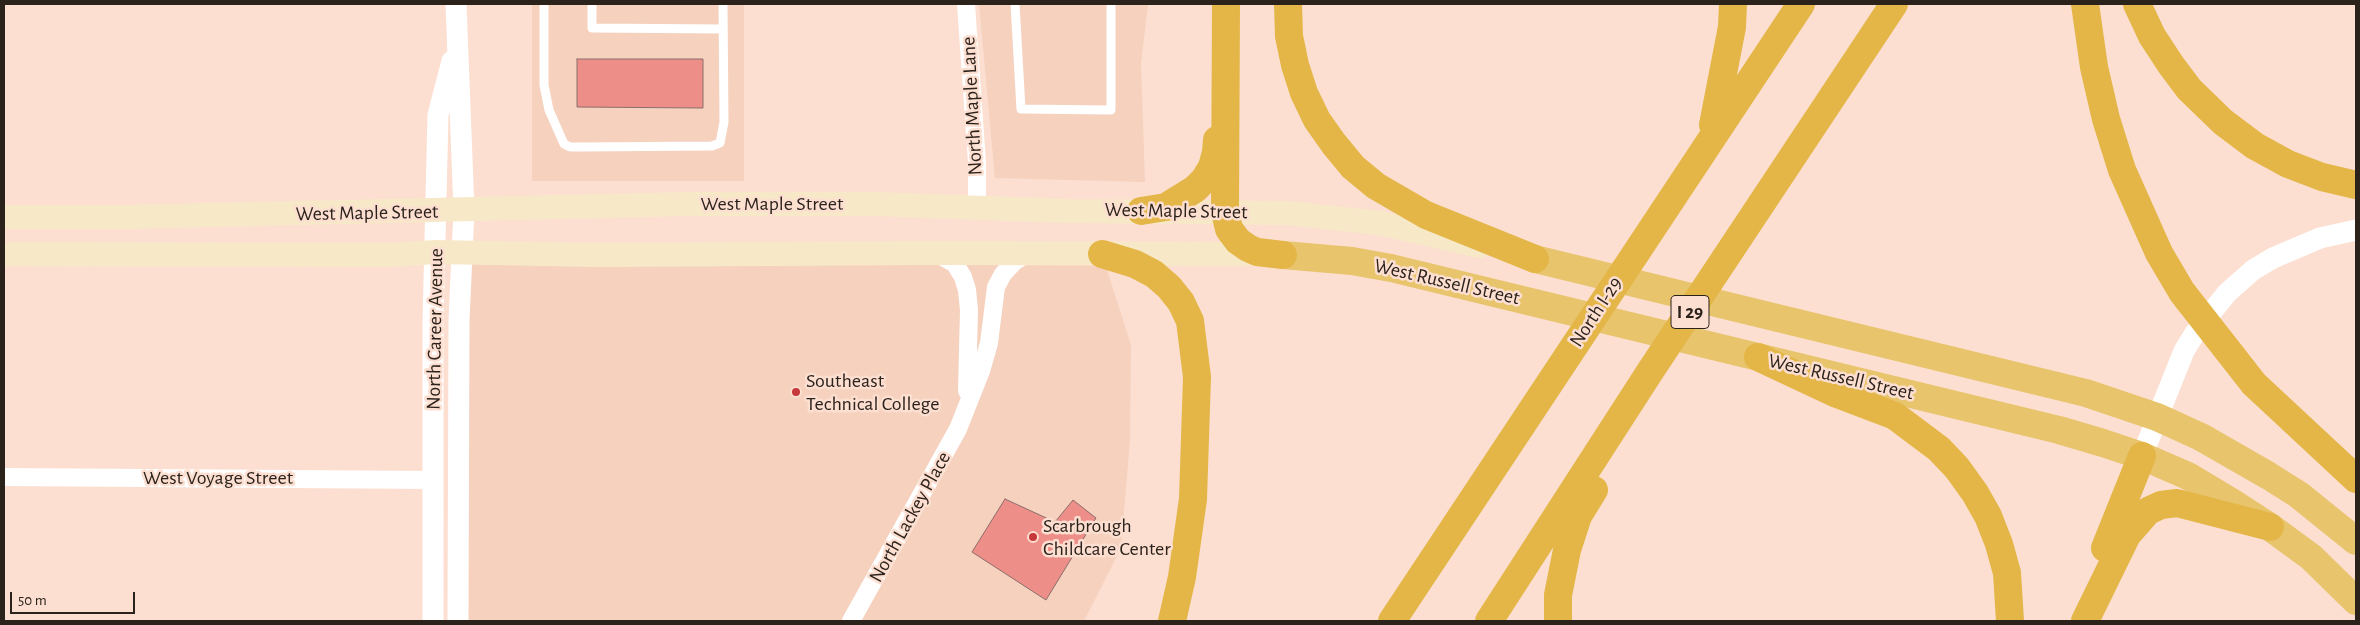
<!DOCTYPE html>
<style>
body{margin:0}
#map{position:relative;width:2360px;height:625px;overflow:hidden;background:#fcdfd0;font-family:"Alegreya Sans",sans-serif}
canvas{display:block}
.frame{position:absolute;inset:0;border:5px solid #2c221c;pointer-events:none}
.scale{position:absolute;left:10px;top:592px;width:125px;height:22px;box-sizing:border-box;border:2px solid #2c221c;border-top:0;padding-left:6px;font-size:15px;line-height:18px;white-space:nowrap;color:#2c221c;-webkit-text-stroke:4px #fcdfd0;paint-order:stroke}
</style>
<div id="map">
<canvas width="2360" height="625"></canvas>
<div class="frame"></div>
<div class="scale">50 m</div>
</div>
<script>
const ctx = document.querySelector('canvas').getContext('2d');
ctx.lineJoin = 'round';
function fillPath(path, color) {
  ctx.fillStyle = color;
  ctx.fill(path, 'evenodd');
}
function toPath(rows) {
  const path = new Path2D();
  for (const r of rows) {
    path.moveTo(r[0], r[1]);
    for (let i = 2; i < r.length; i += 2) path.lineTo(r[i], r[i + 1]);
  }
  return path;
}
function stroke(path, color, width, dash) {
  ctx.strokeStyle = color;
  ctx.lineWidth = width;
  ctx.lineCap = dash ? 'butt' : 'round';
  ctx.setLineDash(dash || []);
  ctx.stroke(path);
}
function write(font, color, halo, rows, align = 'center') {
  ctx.font = font + ' "Alegreya Sans",sans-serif';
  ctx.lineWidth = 5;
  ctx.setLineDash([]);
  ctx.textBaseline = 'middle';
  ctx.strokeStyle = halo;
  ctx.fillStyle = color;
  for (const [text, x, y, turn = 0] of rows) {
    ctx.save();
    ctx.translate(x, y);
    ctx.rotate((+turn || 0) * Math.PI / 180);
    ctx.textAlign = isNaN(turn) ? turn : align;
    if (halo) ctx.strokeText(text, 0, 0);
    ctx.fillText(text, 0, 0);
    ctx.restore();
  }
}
const built = toPath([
 [532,4,744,4,744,181,532,181],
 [979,4,1148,4,1141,64,1145,182,995,178],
 [463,253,1102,254,1131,345,1130,440,1121,548,1084,621,460,621]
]);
const building = toPath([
 [577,59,703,59,703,108,577,107,577,59],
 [1005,499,1055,522,1073,500,1096,518,1046,600,972,552,1005,499]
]);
const service = toPath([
 [544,4,544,85,549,110,564,144,570,147,582,147,712,146,720,143,724,122,723,4],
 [592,4,592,28,723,29],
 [1015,4,1021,109,1111,110,1111,4]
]);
const minor = toPath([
 [966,4,977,163,977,208],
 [936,253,955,264,963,277,967,290,969,310,967,391],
 [4,477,433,480],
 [851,621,958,429,981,371,989,343,996,287,1003,274,1015,261,1029,253]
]);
const tertiary = toPath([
 [456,4,464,210,459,320,458,621],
 [2142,456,2184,351,2195,333,2227,293,2253,270,2273,258,2320,238,2356,230],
 [433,621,433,323,438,115,452,61]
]);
const secondary = toPath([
 [4,217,124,217,690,204,875,204,1067,211,1288,213,1379,223,1480,246],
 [4,254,389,255,436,252,597,255,936,253,1264,254]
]);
const trunk = toPath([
 [1283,255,1352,261,1391,268,2059,430,2103,443,2142,456,2188,476,2233,503,2270,527,2311,557,2356,601],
 [1535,259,2086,393,2157,417,2201,437,2269,476,2299,495,2356,541]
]);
const motorway = toPath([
 [1226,4,1225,212,1229,229,1238,241,1248,248,1257,252,1283,255],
 [1288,4,1289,36,1295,65,1304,93,1317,120,1334,144,1353,167,1376,186,1426,215,1535,259],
 [2085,4,2094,67,2106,119,2122,170,2159,253,2182,292,2254,384,2356,479],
 [2137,4,2152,36,2171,65,2189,89,2223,122,2255,146,2288,164,2322,177,2356,185],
 [1713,125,1732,27,1733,4],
 [1141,211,1166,207,1195,189,1204,180,1212,167,1216,152,1217,140],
 [1102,254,1135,264,1154,274,1169,287,1181,302,1190,321,1197,377,1193,499,1182,577,1172,621],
 [1758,357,1837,394,1895,416,1939,449,1957,468,1975,493,1988,516,1999,544,2007,573,2010,621],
 [2105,548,2142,456],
 [1392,621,1801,4],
 [1489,621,1651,370,1894,4],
 [1558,621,1558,595,1567,550,1578,516,1594,490],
 [2085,621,2127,535,2148,511,2161,505,2177,503,2270,527]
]);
const markers = [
 [796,392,5,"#c7383d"],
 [1033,537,5,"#c7383d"]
];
const shields = [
 [1690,312,38]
];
const shieldNames = [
 ["I 29",1690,312]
];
const streetNames = [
 ["North Maple Lane",972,106,-93],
 ["West Maple Street",772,204],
 ["West Maple Street",1176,211,1],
 ["West Maple Street",367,213,-1],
 ["West Russell Street",1447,282,13],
 ["North I-29",1596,312,-57],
 ["North Career Avenue",435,329,-89],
 ["West Russell Street",1841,377,13],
 ["West Voyage Street",218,478],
 ["North Lackey Place",910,517,-61]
];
const poiNames = [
 ["Southeast",806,381],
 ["Technical College",806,404],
 ["Scarbrough",1043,526],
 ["Childcare Center",1043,549]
];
fillPath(built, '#f5d1be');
fillPath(building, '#ed8e88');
stroke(building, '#8c6e6c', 1);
stroke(service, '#fff', 9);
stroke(minor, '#fff', 18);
stroke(tertiary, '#fff', 21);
stroke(secondary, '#f7e9c8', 24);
stroke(trunk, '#e8c46c', 28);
stroke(motorway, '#e3b647', 28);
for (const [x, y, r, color] of markers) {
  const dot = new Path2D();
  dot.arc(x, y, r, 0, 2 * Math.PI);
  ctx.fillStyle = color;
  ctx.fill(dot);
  stroke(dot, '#fcdfd0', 2);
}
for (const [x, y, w] of shields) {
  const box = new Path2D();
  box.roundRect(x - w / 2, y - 16.5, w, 33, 4);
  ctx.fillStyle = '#fcdfd0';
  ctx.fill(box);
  stroke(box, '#2c221c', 1);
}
write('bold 19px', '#2c221c', null, shieldNames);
write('20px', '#2c221c', '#fcdfd0', streetNames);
write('20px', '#2c221c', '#fcdfd0', poiNames, 'left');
</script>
